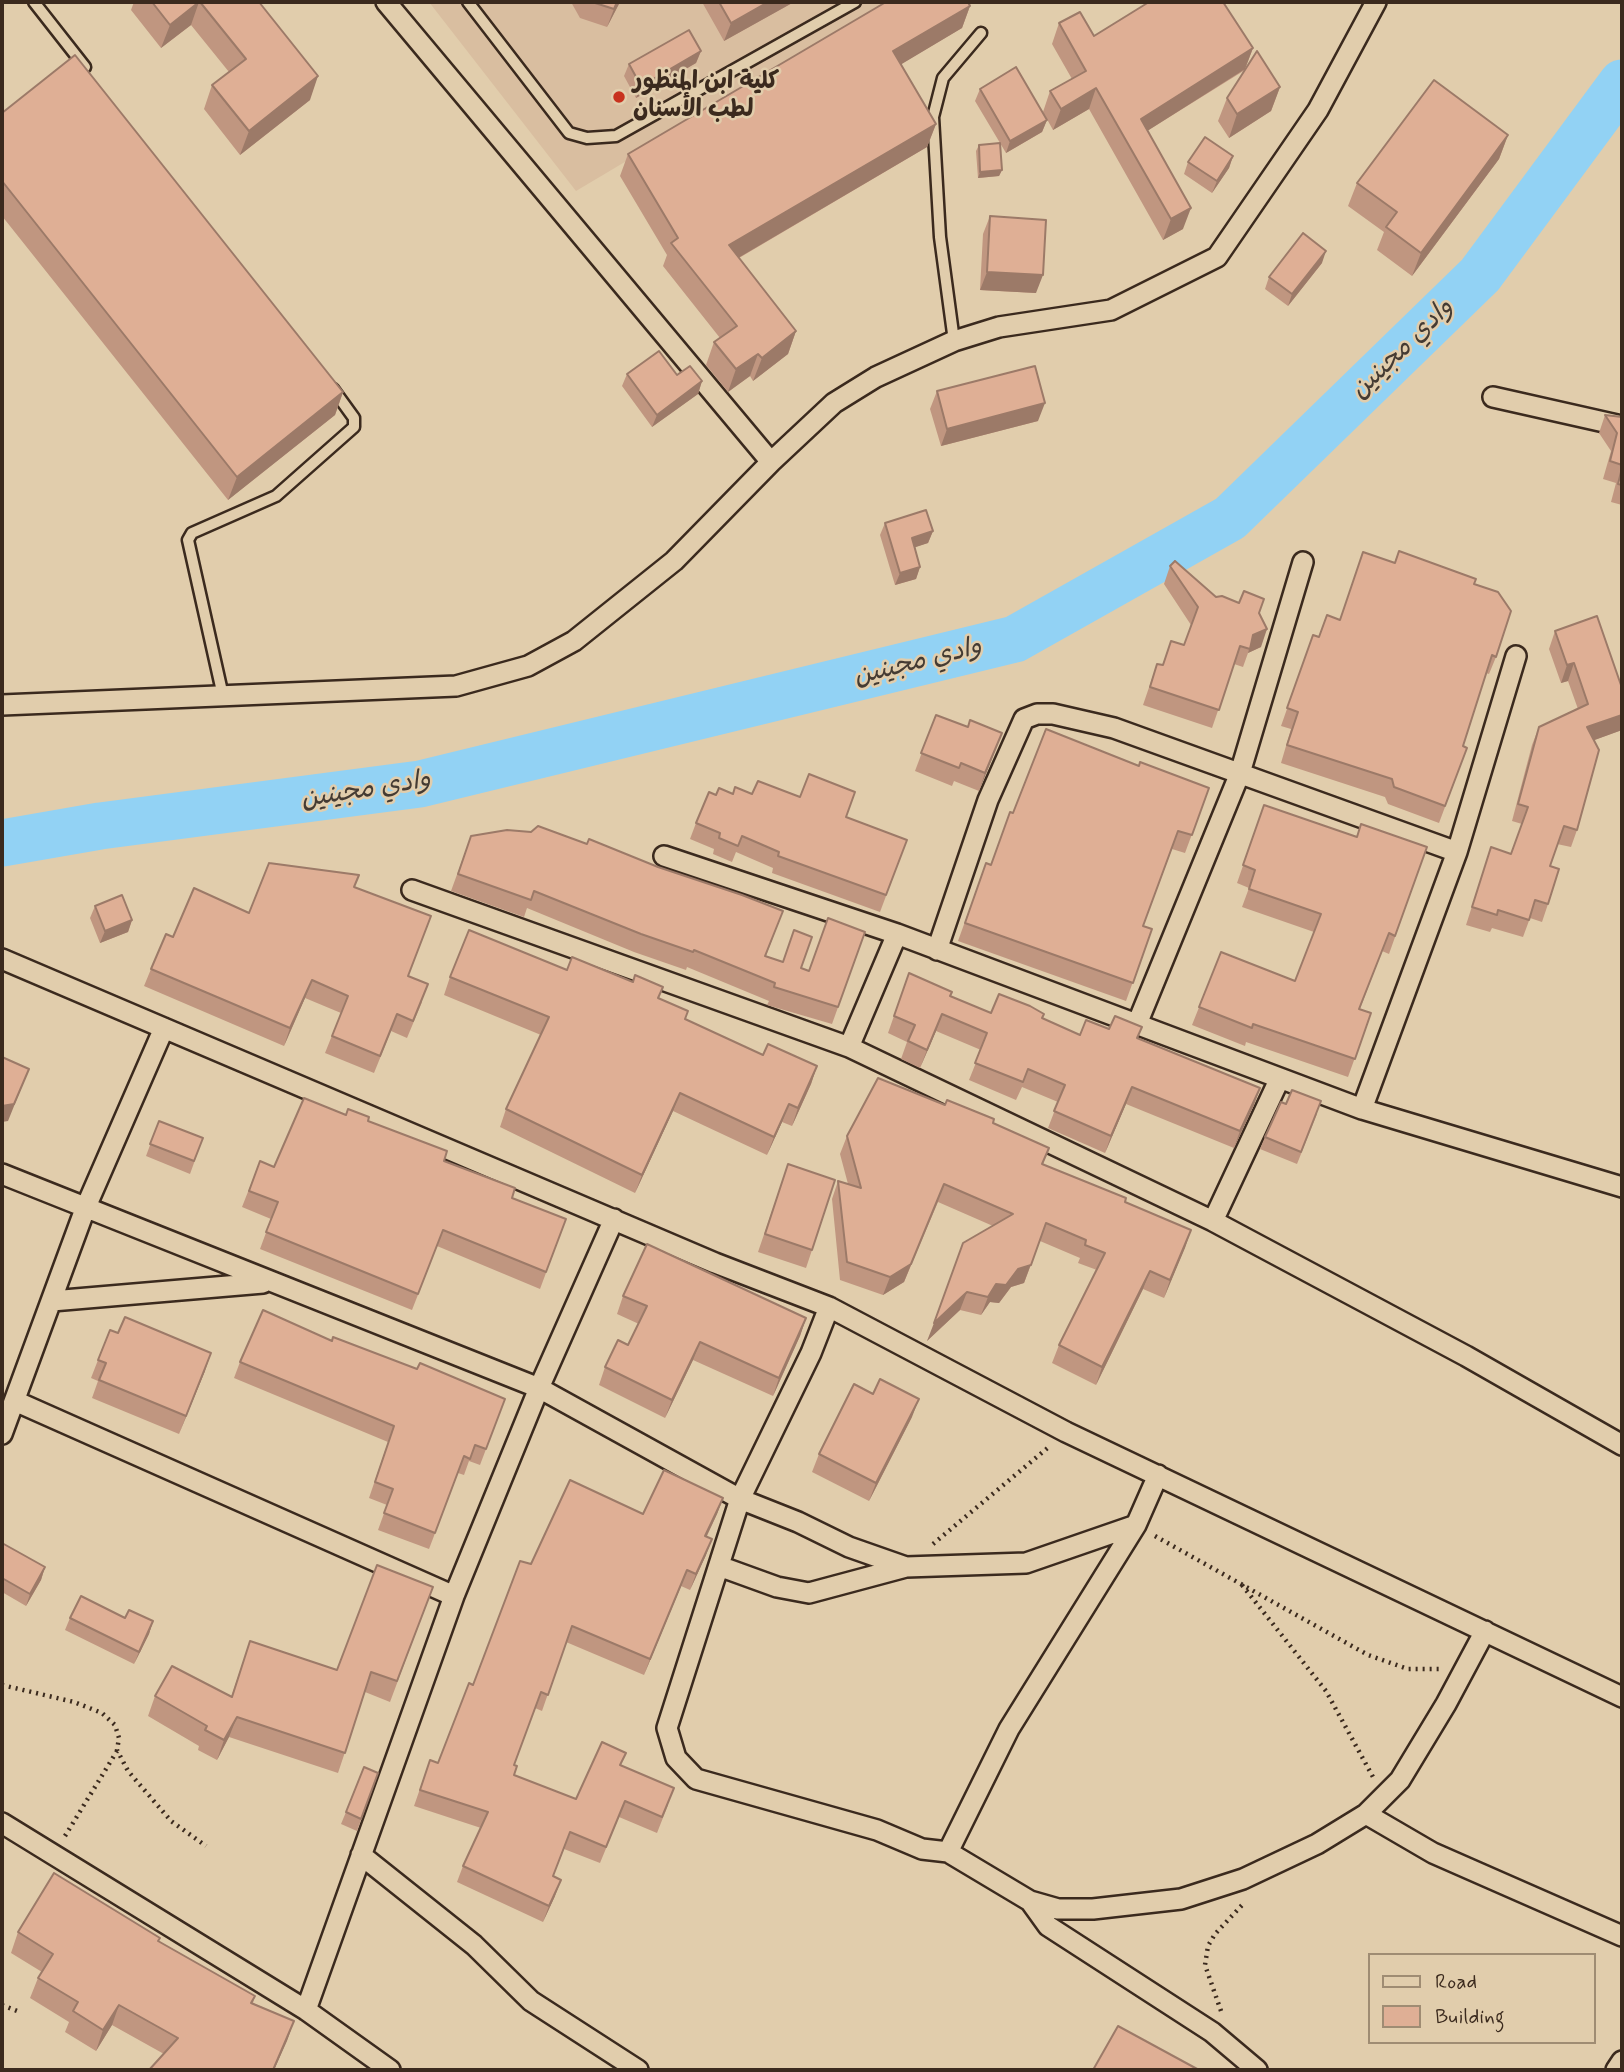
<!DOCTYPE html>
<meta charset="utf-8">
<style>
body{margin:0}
#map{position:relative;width:1624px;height:2072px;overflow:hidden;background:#e1cdac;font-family:Mynerve,sans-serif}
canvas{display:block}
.frame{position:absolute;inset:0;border:4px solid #3b2a1e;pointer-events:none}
.legend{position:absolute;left:1368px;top:1953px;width:228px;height:91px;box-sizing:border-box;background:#e1cdac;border:2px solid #9f8c73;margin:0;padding:9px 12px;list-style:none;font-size:21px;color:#3b2a1e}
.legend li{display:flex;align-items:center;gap:14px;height:35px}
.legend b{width:35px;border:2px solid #9f8c73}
</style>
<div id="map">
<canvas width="1624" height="2072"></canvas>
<div class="frame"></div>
<ul class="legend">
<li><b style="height:9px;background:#e1cdac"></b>Road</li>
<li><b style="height:19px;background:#dfaf95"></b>Building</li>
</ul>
</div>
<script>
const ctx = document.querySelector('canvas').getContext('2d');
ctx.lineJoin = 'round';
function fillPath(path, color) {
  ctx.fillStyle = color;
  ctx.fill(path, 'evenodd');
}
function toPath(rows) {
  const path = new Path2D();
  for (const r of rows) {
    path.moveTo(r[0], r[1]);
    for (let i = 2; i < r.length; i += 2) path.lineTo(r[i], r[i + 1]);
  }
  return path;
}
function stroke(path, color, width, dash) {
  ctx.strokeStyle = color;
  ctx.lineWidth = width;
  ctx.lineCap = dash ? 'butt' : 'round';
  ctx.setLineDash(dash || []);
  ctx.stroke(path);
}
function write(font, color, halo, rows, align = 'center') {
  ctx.font = font + ' Mynerve,"Playpen Sans Arabic",sans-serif';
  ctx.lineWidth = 5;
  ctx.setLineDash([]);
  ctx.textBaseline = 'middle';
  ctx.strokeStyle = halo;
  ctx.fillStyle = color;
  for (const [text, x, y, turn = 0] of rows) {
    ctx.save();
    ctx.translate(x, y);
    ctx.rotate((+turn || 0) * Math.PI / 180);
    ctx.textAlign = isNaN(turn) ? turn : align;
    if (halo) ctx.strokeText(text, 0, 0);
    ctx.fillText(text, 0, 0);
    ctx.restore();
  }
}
const built = toPath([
 [429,2,894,2,576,191]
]);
const river = toPath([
 [2,843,100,826,420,784,1015,639,1230,518,1480,275,1622,83]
]);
const path = toPath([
 [1155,1536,1368,1655,1408,1669,1442,1669],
 [933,1544,1050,1446],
 [1242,1585,1326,1691,1373,1777],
 [2,1685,74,1702,102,1713,115,1725,119,1738,117,1750,128,1771,171,1821,206,1846],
 [65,1836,117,1751],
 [2,2005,17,2011],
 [1221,2011,1205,1965,1208,1946,1215,1934,1244,1903]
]);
const service = toPath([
 [34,2,85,67],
 [468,2,569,133,587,138,616,136,855,2],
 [954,341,940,237,933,117,943,78,981,33],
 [223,696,188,540,192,533,276,496,354,427,354,418,333,389]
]);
const minor = toPath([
 [386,2,771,462],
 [1493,397,1622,426],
 [2,705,456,686,528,666,574,641,674,561,771,462,834,403,876,377,954,341,999,327,1111,310,1217,257,1318,110,1376,2],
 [664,856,897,934,1362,1109,1622,1187],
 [412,890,849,1047,1213,1221,1279,1080],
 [937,950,988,800,1024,719,1037,714,1053,714,1114,728,1457,852],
 [2,959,715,1263,829,1307,1066,1432,1622,1697],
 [1137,1024,1240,773,1303,562],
 [849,1047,897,934],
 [1362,1109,1457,852,1516,656],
 [2,1174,539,1388,740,1499,811,1353,829,1307],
 [1213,1221,1466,1356,1622,1445],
 [52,1301,263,1283],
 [15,1401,454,1596],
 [2,1434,85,1209,164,1028],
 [1136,1525,1026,1563,906,1567,849,1547,798,1522,740,1499,667,1728,676,1758,696,1779,877,1830,922,1849,948,1852,1030,1901,1048,1926,1212,2032,1257,2070],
 [719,1566,777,1587,809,1593,906,1567],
 [1366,1814,1433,1853,1622,1936],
 [2,1823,306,2010,390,2070],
 [948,1852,1009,1729,1136,1525,1158,1475],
 [361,1855,474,1945,531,2001,638,2070],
 [1030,1901,1058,1909,1093,1909,1181,1899,1243,1879,1317,1844,1366,1814,1400,1780,1446,1704,1485,1631],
 [306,2010,454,1596,539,1388,614,1219],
 [1616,2070,1622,2061]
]);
const wall = toPath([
 [134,2,259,2,310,100,240,155,204,109,212,85,229,72,191,25,161,48,131,10],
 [571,2,620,2,607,27,580,18],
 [702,2,794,2,724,41],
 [970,6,962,28,901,64,936,124,927,147,739,258,796,331,788,354,753,381,750,376,728,392,706,365,714,342,720,338,663,266,667,255,620,176,628,154],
 [1059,23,1094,36,1253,48,1245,69,1280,87,1271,111,1229,138,1218,121,1227,98,1245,70,1147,131,1183,229,1163,240,1089,109,1053,130,1043,112,1050,91,1072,79,1052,44],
 [701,51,696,63,636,98,624,76,629,64],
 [980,89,1047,120,1042,132,1006,153,975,101],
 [2,113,343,392,335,415,228,500,2,216],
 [1508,135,1499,159,1412,276,1377,250,1384,232,1348,206,1357,183],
 [979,145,1002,170,999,176,978,178,976,151],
 [1233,156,1229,168,1212,193,1184,174,1188,162],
 [990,216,1036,293,980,290,983,234],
 [1322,263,1288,306,1265,289,1269,277],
 [627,374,677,375,702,381,698,394,652,427,622,386],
 [937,391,1038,421,941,446,930,409],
 [1605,415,1622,417,1622,505,1611,502,1616,483,1603,479,1611,451,1599,433],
 [885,523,933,531,928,543,915,547,920,567,916,579,895,585,880,535],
 [1399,551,1474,584,1496,657,1489,674,1486,673,1463,746,1467,748,1439,823,1388,804,1385,797,1281,763,1291,729,1281,726,1313,635,1319,637,1340,620,1394,563],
 [1170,566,1216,597,1259,613,1261,647,1248,653,1243,667,1234,664,1212,728,1143,705,1157,664,1162,665,1184,645,1191,625,1164,584],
 [1555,631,1622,688,1622,730,1594,740,1577,830,1571,847,1557,844,1550,866,1548,904,1542,922,1530,918,1523,937,1492,928,1490,932,1466,925,1491,847,1511,854,1522,824,1512,821,1532,745,1539,727,1578,709,1568,681,1561,683,1549,649],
 [936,715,968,727,1002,733,979,791,954,781,952,786,915,771],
 [1139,766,1209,788,1185,853,1172,849,1143,926,1152,929,1126,1001,958,941,986,863,991,864,1013,813],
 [733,794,752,794,846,817,907,840,880,912,772,873,773,868,736,852,732,862,713,854,714,849,690,839,696,823,716,795],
 [1264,805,1357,837,1427,847,1389,954,1382,951,1360,1009,1371,1013,1348,1077,1246,1042,1245,1046,1192,1025,1221,952,1295,981,1314,932,1242,907,1249,888,1237,883],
 [471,836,587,844,658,867,783,911,766,956,809,971,865,932,832,1024,767,1005,769,1001,687,967,686,970,634,952,527,908,524,917,451,891],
 [354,887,408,976,422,1002,407,1038,391,1031,374,1073,325,1053,341,1013,305,998,284,1046,144,986,151,969,173,937,249,913],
 [95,906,132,920,128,932,100,943,90,918],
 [567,970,659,998,686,1019,763,1055,817,1066,811,1084,792,1126,782,1122,767,1155,673,1111,635,1193,500,1127,506,1109,541,1035,444,995,450,977],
 [909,973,950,996,991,1013,1042,1018,1080,1035,1109,1029,1138,1038,1254,1105,1234,1148,1126,1104,1105,1153,1048,1128,1058,1102,1022,1087,1016,1100,969,1080,981,1050,936,1031,920,1068,901,1059,907,1042,888,1033],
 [1286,1104,1317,1114,1297,1164,1260,1149,1265,1137],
 [945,1105,993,1123,1049,1148,1043,1164,1125,1202,1191,1230,1164,1298,1143,1289,1096,1385,1052,1363,1059,1345,1097,1270,1078,1263,1080,1258,1040,1241,1024,1283,1011,1287,999,1303,990,1302,981,1315,960,1310,927,1341,993,1226,938,1202,904,1282,883,1295,840,1280,832,1199,838,1181,848,1184,840,1154,847,1136],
 [346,1115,368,1121,444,1161,512,1198,566,1219,540,1289,437,1246,412,1310,260,1249,271,1219,242,1207,260,1161,274,1167],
 [159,1121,203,1138,190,1174,146,1156],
 [788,1164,812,1250,806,1268,758,1252],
 [623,1296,806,1318,800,1336,773,1396,693,1360,665,1418,599,1385,605,1367,628,1345,639,1324,617,1314],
 [332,1341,505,1399,480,1465,469,1461,464,1475,458,1473,429,1549,378,1530,387,1505,369,1498,388,1442,234,1378,240,1362],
 [98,1360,205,1371,179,1434,92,1398,98,1381,91,1378],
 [912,1417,869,1501,812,1472,819,1454],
 [723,1498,717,1514,707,1536,706,1555,690,1590,681,1586,644,1675,566,1642,542,1711,535,1708,514,1765,514,1775,576,1799,621,1765,668,1805,657,1833,619,1817,600,1863,564,1849,553,1876,555,1896,543,1922,457,1882,463,1866,481,1828,414,1806,430,1760,438,1763,473,1685,531,1564,643,1514],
 [2,1543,45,1567,41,1580,26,1606,2,1592],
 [433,1587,390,1702,365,1692,338,1773,229,1737,217,1760,198,1750,199,1746,148,1716,155,1696,231,1697,250,1641,337,1670],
 [70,1618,125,1618,153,1621,149,1634,134,1664,65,1630],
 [378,1773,357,1831,341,1824,346,1812],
 [18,1932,159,1941,255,1996,253,2003,294,2021,274,2070,149,2070,164,2054,112,2025,96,2051,65,2032,69,2022,30,1998,38,1978,42,1972,11,1953]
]);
const shadedWall = toPath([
 [199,2,191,25,161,48,170,25],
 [617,2,620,2,607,27,614,9],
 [768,2,794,2,724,41,731,23],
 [970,6,962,28,885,74,893,51],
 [1253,48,1245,69,1133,140,1141,119],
 [701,51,696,63,636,98,641,86],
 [318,76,310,100,240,155,249,131],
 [1280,87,1271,111,1229,138,1237,114],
 [1096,88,1089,109,1053,130,1061,109],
 [1047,120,1042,132,1006,153,1010,141],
 [936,124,927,147,721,268,729,245],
 [1508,135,1499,159,1412,276,1421,253],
 [1233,156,1229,168,1212,193,1217,181],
 [1002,170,999,176,978,178,980,172],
 [1191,208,1183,229,1163,240,1171,219],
 [1326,251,1322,263,1288,306,1292,294],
 [987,272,1043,275,1036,293,980,290],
 [796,331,788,354,753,381,762,358],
 [758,354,750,376,728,392,736,369],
 [702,381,698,394,652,427,657,415],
 [343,392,335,415,228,500,237,477],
 [1045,403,1038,421,941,446,947,429],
 [933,531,928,543,907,550,912,538],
 [920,567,916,579,895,585,900,573],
 [1267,629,1261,647,1248,653,1253,635],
 [1574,663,1568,681,1561,683,1567,665],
 [1622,715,1622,730,1581,745,1587,727],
 [1002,733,995,751,979,791,985,773],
 [132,920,128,932,100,943,105,931],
 [312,980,305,998,284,1046,290,1028],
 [942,1014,936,1031,920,1068,927,1050],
 [817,1066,811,1084,792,1126,798,1108],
 [29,1069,8,1121,2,1122,2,1106],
 [1132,1087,1126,1104,1105,1153,1111,1136],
 [1260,1088,1254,1105,1234,1148,1240,1131],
 [680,1093,673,1111,635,1193,642,1175],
 [789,1104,782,1122,767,1155,774,1137],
 [944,1184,904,1282,883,1295,890,1277],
 [1046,1223,1024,1283,1011,1287,999,1303,990,1302,981,1315,988,1297,996,1284],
 [1191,1230,1185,1248,1164,1298,1170,1280],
 [1150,1271,1143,1289,1096,1385,1102,1367],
 [967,1292,960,1310,927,1341,934,1323],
 [806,1318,800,1336,773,1396,779,1378],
 [700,1342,693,1360,665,1418,672,1400],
 [211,1353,205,1371,179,1434,186,1416],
 [919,1399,912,1417,869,1501,876,1483],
 [723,1498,717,1514,699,1552,705,1536],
 [712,1539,706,1555,690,1590,696,1574],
 [45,1567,41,1580,26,1606,30,1594],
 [687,1570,681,1586,644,1675,650,1659],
 [153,1621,149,1634,134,1664,139,1652],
 [237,1717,229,1737,217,1760,224,1740],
 [561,1880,555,1896,543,1922,549,1906],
 [119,2005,112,2025,96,2051,103,2030],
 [294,2021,287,2041,274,2070,273,2070]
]);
const building = toPath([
 [152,2,199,2,170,25,152,2],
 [200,2,259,2,318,76,249,131,212,85,246,59,200,2],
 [592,2,617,2,614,9,592,2],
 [719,2,768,2,731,23,719,2],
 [886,2,968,2,970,6,893,51,936,124,729,245,796,331,762,358,758,354,736,369,714,342,737,326,671,243,678,238,628,154,886,2],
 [1149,2,1223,2,1253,48,1141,119,1191,208,1171,219,1096,88,1061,109,1050,91,1086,71,1059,23,1080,12,1094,36,1149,2],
 [689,30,701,51,641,86,629,64,689,30],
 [1257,51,1280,87,1237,114,1227,98,1257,51],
 [75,55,343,392,237,477,2,181,2,113,75,55],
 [1016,67,1047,120,1010,141,980,89,1016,67],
 [1434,80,1508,135,1421,253,1386,227,1397,212,1357,183,1434,80],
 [1205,137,1233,156,1217,181,1188,162,1205,137],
 [1000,143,1002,170,980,172,979,145,1000,143],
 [990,216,1046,220,1043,275,987,272,990,216],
 [1303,233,1326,251,1292,294,1269,277,1303,233],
 [659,351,677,375,690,366,702,381,657,415,627,374,659,351],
 [1035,366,1045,403,947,429,937,391,1035,366],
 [1605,415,1622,417,1622,465,1610,461,1617,433,1605,415],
 [1622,468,1622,485,1618,484,1622,468],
 [926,510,933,531,912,538,920,567,900,573,885,523,926,510],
 [1399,551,1476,579,1474,584,1498,592,1511,611,1496,657,1492,655,1463,746,1467,748,1445,806,1394,787,1392,779,1287,745,1298,712,1287,708,1313,635,1319,637,1327,615,1340,620,1363,552,1395,563,1399,551],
 [1175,561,1216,597,1222,596,1239,603,1244,591,1264,599,1259,613,1267,629,1253,635,1250,649,1240,646,1219,710,1150,687,1157,664,1163,665,1171,641,1184,645,1198,607,1170,566,1175,561],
 [1597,616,1622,688,1622,715,1587,727,1599,750,1577,830,1564,826,1550,866,1559,869,1548,904,1535,900,1529,920,1498,910,1497,915,1472,907,1491,847,1511,854,1528,807,1518,804,1539,727,1588,704,1574,663,1567,665,1555,631,1597,616],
 [936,715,968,727,970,720,1002,733,985,773,961,763,959,768,921,753,936,715],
 [1046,729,1139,766,1140,762,1209,788,1192,835,1178,831,1143,926,1152,929,1133,983,965,923,986,863,991,865,1010,812,1013,813,1046,729],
 [809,774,855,792,846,817,907,840,886,895,778,856,779,852,742,836,738,846,719,838,720,833,696,823,709,792,716,795,719,788,733,794,735,787,752,794,758,781,800,797,809,774],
 [1264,805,1357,837,1361,824,1427,847,1395,936,1389,933,1359,1009,1371,1013,1355,1059,1253,1024,1252,1028,1199,1007,1221,952,1295,981,1321,914,1249,889,1255,870,1243,865,1264,805],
 [538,826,587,844,589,839,658,867,742,895,783,911,765,956,783,962,794,930,812,937,801,968,809,971,828,918,865,932,838,1007,774,987,775,983,694,950,693,952,641,934,534,891,531,900,458,874,471,836,507,830,531,832,538,826],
 [269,863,359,875,354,887,431,916,408,976,428,984,413,1021,397,1014,380,1056,332,1036,348,996,312,980,290,1028,151,969,166,934,173,937,194,888,249,913,269,863],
 [122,895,132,920,105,931,95,906,122,895],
 [469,930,567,970,572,957,633,982,635,975,663,987,658,998,688,1011,685,1019,763,1055,768,1044,817,1066,798,1108,789,1104,774,1137,680,1093,642,1175,506,1109,549,1017,450,977,469,930],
 [909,973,952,992,950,996,991,1013,999,994,1030,1006,1044,1014,1042,1018,1080,1035,1086,1020,1109,1029,1115,1016,1142,1027,1137,1038,1260,1088,1240,1131,1132,1087,1111,1136,1054,1111,1065,1085,1028,1069,1023,1082,975,1063,987,1033,942,1014,927,1050,908,1041,915,1025,894,1016,909,973],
 [2,1057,29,1069,14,1104,2,1106,2,1057],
 [878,1078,945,1105,947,1100,994,1119,993,1123,1049,1148,1042,1164,1126,1198,1125,1202,1191,1230,1170,1280,1150,1271,1102,1367,1059,1345,1105,1253,1085,1245,1086,1240,1046,1223,1031,1265,1018,1269,1006,1285,996,1284,988,1297,967,1292,934,1323,963,1243,1013,1214,944,1184,911,1264,890,1277,847,1262,838,1181,861,1188,847,1136,878,1078],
 [1292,1090,1321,1101,1301,1152,1265,1137,1281,1102,1286,1104,1292,1090],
 [304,1098,346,1115,348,1109,369,1117,368,1121,447,1151,444,1161,515,1188,512,1198,566,1219,546,1272,443,1230,418,1294,266,1232,278,1202,249,1191,260,1161,274,1167,304,1098],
 [159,1121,203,1138,194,1161,150,1144,159,1121],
 [788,1164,835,1180,812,1250,765,1234,788,1164],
 [647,1244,806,1318,779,1378,700,1342,672,1400,605,1367,618,1340,628,1345,647,1306,623,1296,647,1244],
 [263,1310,332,1341,333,1337,417,1369,420,1363,505,1399,486,1449,475,1445,470,1459,464,1456,435,1533,384,1513,393,1489,375,1482,394,1426,240,1362,263,1310],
 [125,1317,211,1353,186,1416,99,1380,106,1363,98,1360,110,1330,118,1333,125,1317],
 [880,1379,919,1399,876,1483,819,1454,854,1384,873,1394,880,1379],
 [664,1470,723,1498,705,1536,712,1539,696,1574,687,1570,650,1659,572,1626,548,1695,541,1692,514,1765,517,1766,514,1775,576,1799,602,1742,626,1753,620,1765,674,1788,662,1817,625,1801,606,1847,570,1832,553,1876,561,1880,549,1906,463,1866,488,1812,420,1790,430,1760,438,1763,469,1683,473,1685,520,1561,531,1564,570,1480,643,1514,664,1470],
 [2,1543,45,1567,30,1594,2,1578,2,1543],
 [377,1565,433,1587,397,1681,371,1672,345,1753,237,1717,224,1740,205,1730,207,1726,155,1696,172,1666,232,1697,250,1641,337,1670,377,1565],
 [81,1596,125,1618,129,1610,153,1621,139,1652,70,1618,81,1596],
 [364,1767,378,1773,361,1819,346,1812,364,1767],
 [54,1873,160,1938,158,1941,255,1996,251,2003,294,2021,273,2070,149,2070,178,2038,119,2005,103,2030,73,2011,78,2002,38,1978,53,1954,18,1932,54,1873],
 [1118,2026,1199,2070,1093,2070,1118,2026]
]);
const markers = [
 [619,97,7,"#c8321e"]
];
const poiNames = [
 ["كلية ابن المنظور",633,83],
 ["لطب الأسنان",633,111]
];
const waterNames = [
 ["وادي مجينين",1403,350,-44],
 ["وادي مجينين",918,663,-14],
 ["وادي مجينين",366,791,-9]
];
fillPath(built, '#d9bea0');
stroke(river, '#92d2f4', 47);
stroke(service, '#3b2a1e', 15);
stroke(minor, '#3b2a1e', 24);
stroke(path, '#3b2a1e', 4.5, [2, 5]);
stroke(service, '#e1cdac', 10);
stroke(minor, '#e1cdac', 19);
fillPath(wall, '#c09680');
fillPath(shadedWall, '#9c7a68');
fillPath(building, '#dfaf95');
stroke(building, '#9c7a68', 2);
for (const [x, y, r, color] of markers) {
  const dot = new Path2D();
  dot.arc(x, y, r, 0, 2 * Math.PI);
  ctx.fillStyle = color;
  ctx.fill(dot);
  stroke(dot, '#e1cdac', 2.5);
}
write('bold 24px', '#3b2a1e', '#e1cdac', poiNames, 'left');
write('italic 26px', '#443b33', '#e1cdac', waterNames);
</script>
